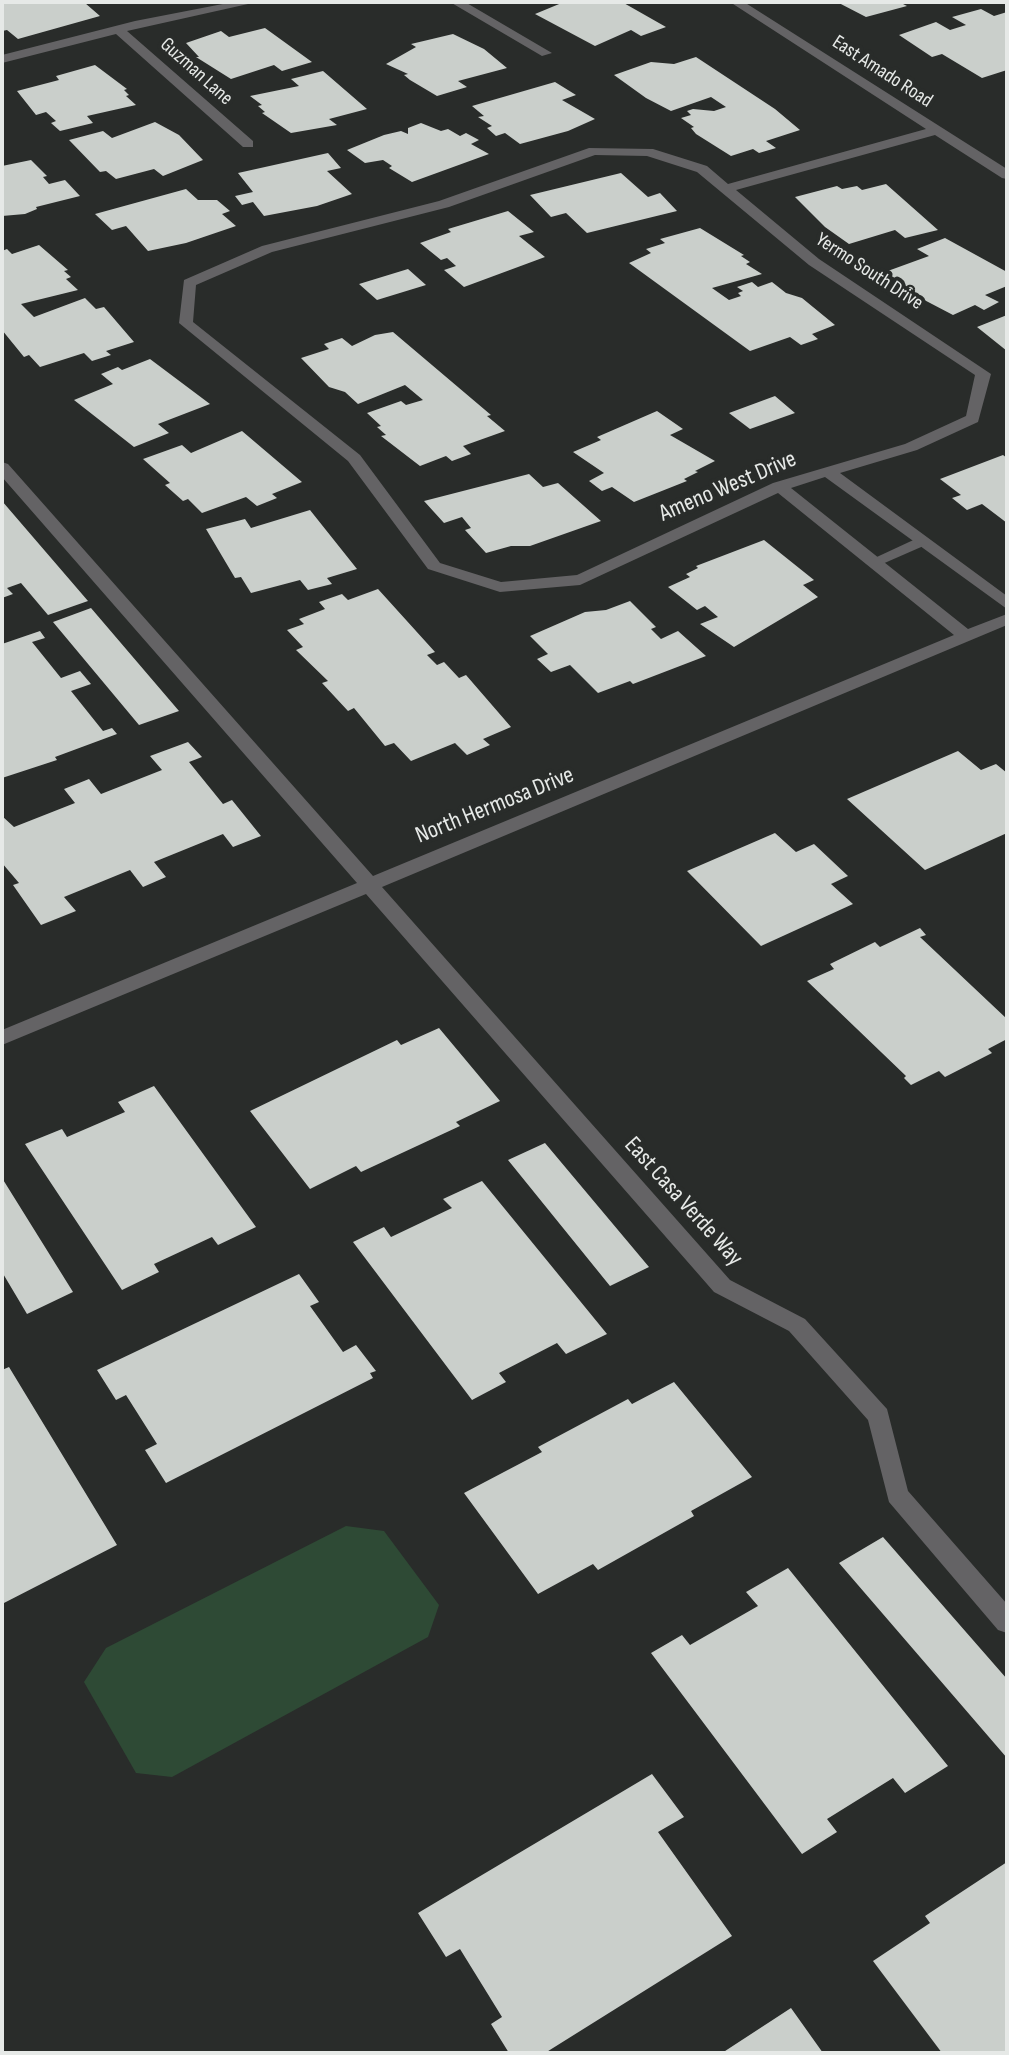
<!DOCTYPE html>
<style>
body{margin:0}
#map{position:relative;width:1009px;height:2055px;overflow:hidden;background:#292c2a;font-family:"Sofia Sans Condensed",sans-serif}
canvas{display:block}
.frame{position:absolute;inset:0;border:4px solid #e6e9e7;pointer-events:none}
</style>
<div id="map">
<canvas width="1009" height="2055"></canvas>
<div class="frame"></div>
</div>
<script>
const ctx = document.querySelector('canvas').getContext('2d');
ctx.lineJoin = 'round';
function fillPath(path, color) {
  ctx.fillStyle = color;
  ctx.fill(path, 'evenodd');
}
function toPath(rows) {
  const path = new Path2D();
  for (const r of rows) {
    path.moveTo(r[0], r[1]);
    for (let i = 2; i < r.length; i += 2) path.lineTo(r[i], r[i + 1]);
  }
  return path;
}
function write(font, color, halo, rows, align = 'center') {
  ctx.font = font + ' "Sofia Sans Condensed",sans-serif';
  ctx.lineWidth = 8;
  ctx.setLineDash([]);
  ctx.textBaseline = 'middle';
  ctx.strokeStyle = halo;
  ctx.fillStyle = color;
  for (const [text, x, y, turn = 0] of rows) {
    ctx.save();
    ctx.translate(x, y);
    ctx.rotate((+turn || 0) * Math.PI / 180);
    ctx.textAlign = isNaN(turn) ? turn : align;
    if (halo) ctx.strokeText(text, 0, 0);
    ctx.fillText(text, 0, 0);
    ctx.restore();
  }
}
const green = toPath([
 [346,1526,384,1531,439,1605,428,1637,172,1777,136,1773,84,1682,106,1648]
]);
const building = toPath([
 [2,2,76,2,85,3,100,16,18,39,7,30,2,31],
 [564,2,622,2,666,27,641,36,631,30,595,46,535,14],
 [837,2,899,2,907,6,866,17],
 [981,9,994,16,1007,12,1007,70,982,78,942,54,932,57,899,35,936,22,950,30,966,25,952,17],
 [265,28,312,62,282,71,274,65,231,79,196,57,199,57,186,43,221,31,229,37],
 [453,34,484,49,507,68,458,81,467,87,437,96,410,80,404,75,408,74,386,64,416,47,411,44],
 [696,57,775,109,800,130,766,141,776,148,759,153,753,149,731,156,696,134,691,128,694,127,681,118,691,115,687,111,693,109,714,111,726,107,711,97,671,111,646,98,614,75,651,62,674,64],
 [95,65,127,89,124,90,129,95,126,96,136,105,87,116,93,123,60,131,51,123,56,121,46,112,36,115,17,91,59,80,56,76],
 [323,71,367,109,329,119,337,125,291,133,262,113,265,112,258,106,262,105,250,96,299,86,291,79],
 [555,82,576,95,562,100,595,119,568,131,520,144,505,133,496,136,487,128,492,126,478,117,484,116,472,106],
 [155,122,179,135,203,160,163,176,154,169,116,179,106,171,100,172,69,140,103,131,112,138],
 [421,123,441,131,448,129,460,136,466,133,479,140,471,144,489,154,412,182,389,168,392,166,383,160,365,163,347,150,384,135,401,131,408,134,408,128],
 [328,153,341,168,327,171,352,194,317,206,264,216,253,202,242,205,235,196,253,192,238,173],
 [31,160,47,176,43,177,49,184,65,180,80,196,36,207,37,209,25,214,2,216,2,166],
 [621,173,648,197,660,193,677,211,587,233,566,213,551,217,530,195],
 [886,184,938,230,905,238,895,230,849,244,825,227,795,197,837,186,842,189,857,186,862,190],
 [186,189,198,200,217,200,230,211,222,214,236,226,186,243,148,251,126,226,112,230,95,214],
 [508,211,534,232,519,236,545,257,464,287,444,270,456,266,447,258,441,260,420,243,451,232,448,229],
 [700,228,744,255,741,256,750,262,746,264,762,274,712,288,729,300,741,296,738,293,743,291,737,287,752,282,758,287,772,282,786,293,802,298,835,325,812,334,818,339,801,345,790,337,750,351,629,263,651,253,646,249,665,243,660,239],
 [945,238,1007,272,1007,286,985,295,999,302,984,310,975,305,953,315,909,292,899,284,903,283,885,272,929,256,917,249],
 [39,245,68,270,64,271,71,277,66,279,78,290,21,304,34,317,85,298,96,309,104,307,134,342,106,351,111,355,92,361,84,353,40,367,29,355,24,357,2,330,2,251,7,249,12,254],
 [408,269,426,285,377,300,359,284],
 [1007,315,1007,351,977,327],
 [393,332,491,415,487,416,505,431,463,446,471,454,452,461,446,456,420,466,381,436,386,435,377,427,381,426,367,413,401,401,406,405,423,400,405,385,358,404,345,392,329,387,301,358,329,349,324,344,342,338,352,346,375,335],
 [150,359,210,404,158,424,169,433,134,447,74,400,113,384,101,374,118,367,122,370],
 [775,396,795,413,750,429,729,413],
 [657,411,683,429,670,435,715,461,695,471,698,472,684,479,687,481,634,502,612,487,602,491,589,481,604,473,573,452,601,440,597,437],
 [242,431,302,482,272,494,277,498,257,506,246,497,202,513,188,499,183,501,165,485,170,483,143,459,182,445,191,453],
 [1003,455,1007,458,1007,523,982,504,967,510,952,498,961,495,940,479],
 [529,474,543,487,558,483,601,521,530,546,511,546,486,553,465,530,471,528,462,517,444,523,424,501],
 [2,501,88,601,48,615,21,583,7,588,13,594,2,598],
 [310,510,357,569,327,578,332,584,308,590,300,580,251,593,241,577,235,578,206,529,245,519,251,528],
 [764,540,814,580,803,585,818,597,734,647,700,624,718,617,705,606,697,610,668,587,690,577,686,574,698,568,696,566],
 [378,589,435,652,427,655,437,665,444,662,459,678,466,675,511,727,483,739,490,745,467,755,455,743,411,761,394,743,385,746,354,708,348,711,322,683,328,681,296,650,303,647,287,630,304,624,299,619,325,609,319,602,342,594,348,600],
 [630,601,656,627,651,629,661,639,678,631,706,656,633,684,630,681,598,693,570,665,551,672,537,659,548,654,530,636,585,612,606,610],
 [91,608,179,711,139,725,53,622],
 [40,631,45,638,32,642,61,678,80,671,91,684,71,691,103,731,112,728,117,734,55,757,57,760,2,778,2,644],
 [188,742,202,757,189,762,223,804,232,800,261,836,233,847,223,834,154,862,166,877,143,887,130,870,64,897,76,911,41,925,13,885,19,883,2,863,2,816,14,827,75,803,64,789,89,779,101,794,162,770,150,756],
 [958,751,981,770,996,764,1007,773,1007,833,925,870,847,799],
 [775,833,796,852,814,844,848,876,831,884,853,904,761,946,687,871],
 [920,928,926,935,920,937,1007,1019,1007,1039,988,1049,992,1053,945,1077,939,1071,911,1085,904,1078,906,1076,807,981,834,969,830,964,875,942,880,947],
 [439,1028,500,1101,456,1122,460,1126,361,1172,356,1166,310,1189,250,1111,397,1040,401,1045],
 [154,1086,256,1227,218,1245,212,1237,154,1264,159,1272,122,1290,25,1144,62,1129,67,1137,125,1112,118,1102],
 [545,1143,649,1267,610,1286,508,1160],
 [2,1178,73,1292,27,1314,2,1272],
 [482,1181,607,1334,566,1354,557,1343,499,1373,506,1382,472,1400,353,1242,384,1227,391,1237,452,1208,443,1199],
 [299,1274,319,1302,310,1306,343,1352,356,1345,376,1371,370,1373,373,1378,166,1483,145,1450,157,1444,126,1395,116,1400,97,1370],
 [9,1367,117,1545,2,1604,2,1370],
 [674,1382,752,1477,691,1511,694,1516,598,1570,593,1564,538,1594,464,1493,542,1452,538,1447,628,1399,632,1404],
 [883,1537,1007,1679,1007,1758,839,1563],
 [788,1568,948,1766,905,1793,893,1778,827,1819,837,1832,802,1854,651,1653,682,1635,690,1645,758,1606,746,1592],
 [652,1774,684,1817,658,1832,732,1936,545,2053,509,2053,491,2024,502,2017,460,1949,446,1957,418,1913],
 [1007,1862,1007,2053,942,2053,873,1961,930,1923,925,1916],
 [791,2008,823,2053,722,2053]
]);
const lane = toPath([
 [922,536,930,541,928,544,880,565,874,567,866,562,922,536]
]);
const street = toPath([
 [233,2,257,2,127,31,253,141,253,147,243,147,116,34,2,63,2,55,135,21,233,2],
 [450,2,465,2,552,53,542,56,450,2],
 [730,2,744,2,1007,169,1007,179,1002,178,935,135,736,190,819,259,991,374,978,422,917,450,840,473,1007,596,1007,609,825,477,791,488,968,629,1007,614,1007,625,382,887,730,1280,805,1319,887,1409,908,1491,1007,1604,1007,1633,998,1630,889,1502,868,1420,789,1331,714,1292,366,894,2,1045,2,1030,357,883,2,477,2,462,8,464,373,876,954,635,778,493,580,585,500,592,428,569,348,461,179,323,184,280,262,246,439,201,589,148,653,149,707,166,728,184,926,129,730,2],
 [595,155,647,156,697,172,809,265,975,375,966,416,905,444,773,483,577,575,501,582,440,563,360,455,193,322,196,285,272,252,449,207,595,155]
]);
const farStreetnames = [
 ["Guzman Lane",196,72,42],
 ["East Amado Road",882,72,33],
 ["Yermo South Drive",869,272,33]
];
const streetNames = [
 ["Ameno West Drive",728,487,-23],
 ["North Hermosa Drive",495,806,-22],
 ["East Casa Verde Way",683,1202,48]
];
fillPath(green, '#2e4a35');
fillPath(building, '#cacfcb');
fillPath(lane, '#646365');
fillPath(street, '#646365');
write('20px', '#e6e9e7', '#292c2a', farStreetnames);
write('24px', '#e6e9e7', '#292c2a', streetNames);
</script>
